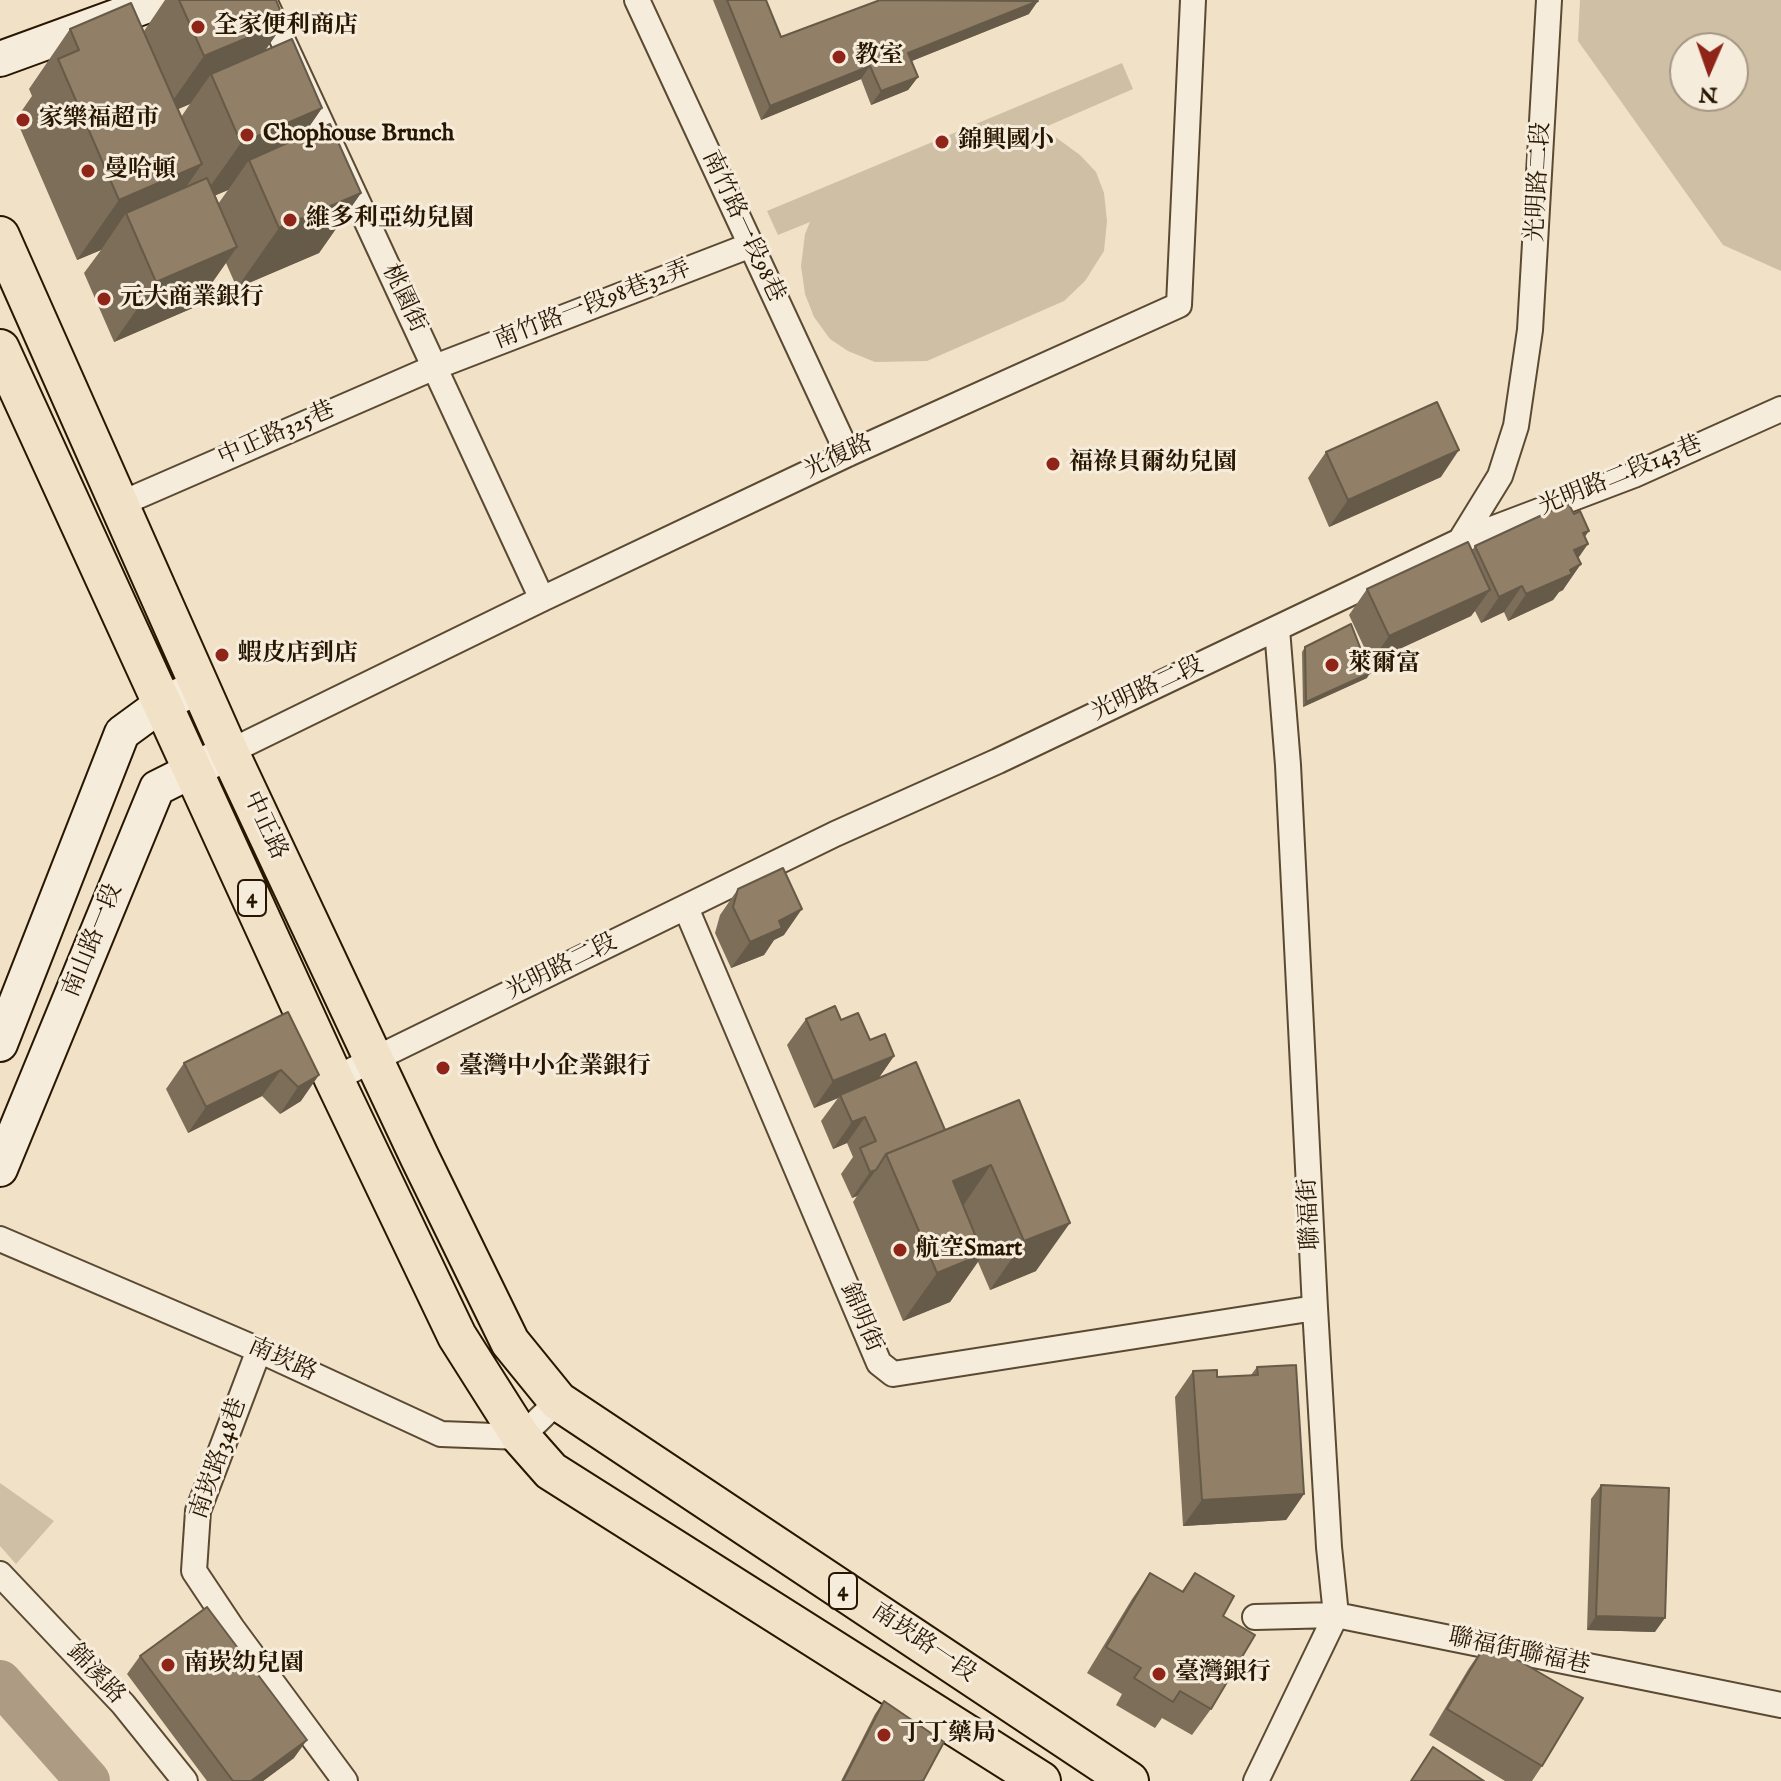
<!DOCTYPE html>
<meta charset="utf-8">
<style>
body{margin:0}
#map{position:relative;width:1781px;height:1781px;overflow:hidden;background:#f1e1c7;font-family:"IM FELL English",serif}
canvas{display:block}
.north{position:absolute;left:1669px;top:32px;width:80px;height:80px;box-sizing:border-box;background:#f6ecdb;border:2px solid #a49783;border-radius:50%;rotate:182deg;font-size:22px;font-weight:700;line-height:32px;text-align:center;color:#281700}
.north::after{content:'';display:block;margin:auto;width:28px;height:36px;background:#8f2418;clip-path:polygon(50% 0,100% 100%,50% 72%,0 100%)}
</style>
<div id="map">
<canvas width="1781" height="1781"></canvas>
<div class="north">N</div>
</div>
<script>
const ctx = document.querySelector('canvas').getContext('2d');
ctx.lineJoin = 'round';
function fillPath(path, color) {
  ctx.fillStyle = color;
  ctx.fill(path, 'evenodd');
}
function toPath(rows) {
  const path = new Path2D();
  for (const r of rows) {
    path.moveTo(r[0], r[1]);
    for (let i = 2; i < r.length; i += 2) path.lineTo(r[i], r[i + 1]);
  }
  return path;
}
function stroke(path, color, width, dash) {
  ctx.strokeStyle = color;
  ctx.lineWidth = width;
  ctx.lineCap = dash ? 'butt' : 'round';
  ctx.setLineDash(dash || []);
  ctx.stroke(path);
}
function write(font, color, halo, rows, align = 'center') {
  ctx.font = font + ' "IM FELL English","Noto Serif TC",serif';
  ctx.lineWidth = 6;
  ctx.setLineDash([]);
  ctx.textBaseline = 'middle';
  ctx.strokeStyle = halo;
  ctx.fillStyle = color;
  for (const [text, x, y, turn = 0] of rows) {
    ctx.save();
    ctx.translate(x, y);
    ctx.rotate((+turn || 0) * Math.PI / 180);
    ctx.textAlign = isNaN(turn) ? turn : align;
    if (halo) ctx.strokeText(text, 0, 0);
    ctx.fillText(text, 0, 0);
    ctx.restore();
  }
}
const green = toPath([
 [1580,0,1781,0,1781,271,1723,245,1578,41],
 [1685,48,1733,48,1733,96,1685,96],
 [1122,63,1133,89,1043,128,1080,155,1096,172,1104,193,1107,221,1104,251,1085,281,1064,301,927,361,875,362,848,351,830,339,814,317,805,294,801,266,805,234,810,222,778,235,767,211],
 [0,1483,54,1521,16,1564,0,1546]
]);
const river = toPath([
 [0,1682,88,1781]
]);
const street = toPath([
 [264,0,542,599],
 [637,0,848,454],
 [120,504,435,367,751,245],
 [1460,541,1634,475,1781,409],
 [229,752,542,599,848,454,1179,305,1193,0],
 [686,908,879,1363,893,1374,1315,1308],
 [334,1079,835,834,998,761,1460,541,1500,476,1516,426,1530,330,1549,0],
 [0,1239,259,1350,441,1434,521,1437,558,1401],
 [259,1350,198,1511,194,1571,232,1628,345,1781],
 [0,1574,123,1704,185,1781],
 [1255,1617,1336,1615,1781,1705],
 [1256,1781,1336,1615,1329,1547,1315,1308,1288,765,1277,629]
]);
const secondary = toPath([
 [0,59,162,0],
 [0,1044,122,733,163,703,199,687],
 [0,1169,157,788,229,752]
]);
const primary = toPath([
 [0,236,229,752,420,1158,510,1342,558,1401,1129,1781],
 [0,349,334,1079,457,1336,521,1437,551,1471,1041,1781]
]);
const wall = toPath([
 [165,0,276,0,265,51,322,108,302,137,361,193,319,253,237,288,226,263,195,307,114,342,84,273,101,250,77,260,16,119,32,96,29,89,70,29,144,31],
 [190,104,181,117,178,109],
 [228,190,218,204,214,196],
 [713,0,766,0,781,37,1029,14,912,61,918,77,908,90,871,105,861,79,761,120],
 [1326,452,1441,477,1329,527,1308,478],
 [1585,537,1578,558,1563,590,1559,592,1553,600,1508,621,1504,612,1481,623,1475,611,1471,616,1371,662,1349,615,1367,589,1472,551,1475,546],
 [1305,647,1367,678,1303,707,1302,652],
 [738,889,784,935,774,940,764,955,731,968,715,933,720,915],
 [288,1012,301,1101,280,1114,262,1096,188,1133,166,1089,184,1063],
 [806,1019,841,1020,894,1056,878,1079,945,1130,1019,1100,1036,1271,990,1290,978,1262,950,1302,903,1321,853,1202,857,1196,852,1198,841,1174,853,1157,847,1143,833,1149,821,1121,838,1098,814,1108,787,1045],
 [1257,1367,1304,1494,1286,1520,1183,1526,1175,1397,1193,1371,1217,1377,1251,1375],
 [1601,1485,1655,1632,1587,1630,1591,1499],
 [1150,1573,1182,1591,1195,1573,1223,1616,1211,1709,1192,1735,1162,1718,1155,1728,1116,1705,1122,1694,1087,1673,1132,1599],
 [1487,1642,1542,1766,1532,1781,1505,1781,1429,1735,1469,1668],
 [140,1656,294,1758,263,1781,207,1781,127,1674],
 [884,1701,923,1781,841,1781,875,1714]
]);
const shadedWall = toPath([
 [1038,1,1029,14,899,66,908,53],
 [285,22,244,81,211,74,190,104,162,116,204,56],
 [870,66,861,79,761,120,770,106],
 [918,77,908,90,871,105,881,91],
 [322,108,281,167,249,160,228,190,199,202,241,143],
 [202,164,160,224,126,213,101,250,77,260,119,200],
 [361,193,319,253,237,288,279,228],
 [237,247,195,307,114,342,156,282],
 [1459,450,1441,477,1329,527,1348,500],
 [1589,531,1576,549,1588,544,1570,570,1581,564,1563,590,1559,592,1553,600,1508,621,1526,594,1556,576,1583,533],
 [1522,586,1504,612,1481,623,1499,597],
 [1490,590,1471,616,1371,662,1389,636],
 [1370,673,1367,678,1303,707,1306,702],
 [802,909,784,935,774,940,764,955,731,968,750,942,779,921],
 [894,1056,876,1082,840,1095,838,1098,814,1108,833,1081],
 [281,1070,262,1096,188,1133,206,1107],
 [319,1075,301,1101,280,1114,298,1087],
 [865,1117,847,1143,833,1149,852,1122],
 [991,1165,958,1213,953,1181],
 [876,1170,857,1196,852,1198,870,1172],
 [1070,1223,1036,1271,990,1290,1024,1241],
 [983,1254,950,1302,903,1321,937,1273],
 [1304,1494,1286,1520,1183,1526,1202,1500],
 [1596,1616,1665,1618,1655,1632,1587,1630],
 [307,1740,294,1758,263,1781,251,1781]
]);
const building = toPath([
 [179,0,276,0,285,22,204,56,179,0],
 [727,0,766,0,781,37,880,0,1038,1,908,53,918,77,881,91,870,66,770,106,727,0],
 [131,3,202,164,119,200,58,59,79,50,70,29,131,3],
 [292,39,322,108,241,143,211,74,292,39],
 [330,124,361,193,279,228,249,160,330,124],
 [207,178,237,247,156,282,126,213,207,178],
 [1437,402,1459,450,1348,500,1326,452,1437,402],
 [1568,503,1574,514,1580,511,1589,531,1583,533,1588,544,1574,550,1581,564,1570,570,1572,574,1526,594,1522,586,1499,597,1475,546,1568,503],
 [1468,542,1490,590,1389,636,1367,589,1468,542],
 [1351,624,1370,673,1306,702,1305,647,1351,624],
 [783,868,802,909,779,921,782,928,750,942,733,907,738,889,783,868],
 [835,1006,841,1020,858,1013,870,1040,885,1034,894,1056,833,1081,806,1019,835,1006],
 [288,1012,319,1075,298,1087,281,1070,206,1107,184,1063,288,1012],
 [916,1062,945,1130,886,1154,876,1170,870,1172,860,1148,876,1141,865,1117,852,1122,840,1095,916,1062],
 [1019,1100,1070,1223,1024,1241,991,1165,953,1181,983,1254,937,1273,886,1154,1019,1100],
 [1296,1365,1304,1494,1202,1500,1193,1371,1217,1370,1217,1377,1258,1375,1257,1367,1296,1365],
 [1601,1485,1669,1488,1665,1618,1596,1616,1601,1485],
 [1150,1573,1183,1592,1195,1573,1234,1596,1223,1616,1255,1635,1211,1709,1180,1691,1173,1702,1134,1678,1141,1668,1106,1647,1150,1573],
 [207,1607,307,1740,251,1781,233,1781,140,1656,207,1607],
 [1487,1642,1583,1698,1542,1766,1447,1709,1487,1642],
 [884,1701,944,1742,923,1781,843,1781,884,1701],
 [1433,1747,1484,1781,1411,1781,1433,1747]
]);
const markers = [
 [198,27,8,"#8f2418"],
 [839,57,8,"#8f2418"],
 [23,120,8,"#8f2418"],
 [247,135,8,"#8f2418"],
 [942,142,8,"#8f2418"],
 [88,171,8,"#8f2418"],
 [290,220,8,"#8f2418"],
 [104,299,8,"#8f2418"],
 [1053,464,8,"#8f2418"],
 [222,655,8,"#8f2418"],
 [1332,665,8,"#8f2418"],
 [443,1068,8,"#8f2418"],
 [900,1250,8,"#8f2418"],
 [168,1665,8,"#8f2418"],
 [1159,1674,8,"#8f2418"],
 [884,1735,8,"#8f2418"]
];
const shields = [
 [252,898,28],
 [843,1591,28]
];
const shieldNames = [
 ["4",252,898],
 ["4",843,1591]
];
const poiNames = [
 ["全家便利商店",214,27],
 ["教室",855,57],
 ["家樂福超市",39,120],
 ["Chophouse Brunch",263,135],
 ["錦興國小",958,142],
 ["曼哈頓",104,171],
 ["維多利亞幼兒園",306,220],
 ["元大商業銀行",120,299],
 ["福祿貝爾幼兒園",1069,464],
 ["蝦皮店到店",238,655],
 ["萊爾富",1348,665],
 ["臺灣中小企業銀行",459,1068],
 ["航空Smart",916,1250],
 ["南崁幼兒園",184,1665],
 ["臺灣銀行",1175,1674],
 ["丁丁藥局",900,1735]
];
const streetNames = [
 ["光明路二段",1540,182,-87],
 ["南竹路一段98巷",742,227,65],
 ["桃園街",403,299,65],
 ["南竹路一段98巷32弄",593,306,-21],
 ["中正路325巷",277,435,-24],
 ["光復路",839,458,-25],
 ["光明路二段143巷",1621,477,-22],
 ["光明路二段",1148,690,-25],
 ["中正路",264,826,65],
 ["南山路一段",94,941,-68],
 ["光明路二段",562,968,-26],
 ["聯福街",1311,1214,-93],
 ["錦明街",860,1318,67],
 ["南崁路",282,1361,24],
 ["南崁路348巷",220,1459,-71],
 ["南崁路一段",923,1644,34],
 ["聯福街聯福巷",1519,1653,12],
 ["錦溪路",95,1675,47]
];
fillPath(green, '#cfbfa5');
stroke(river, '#ad9c83', 44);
stroke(street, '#5a4a32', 28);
stroke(secondary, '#281700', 38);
stroke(primary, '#281700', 42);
stroke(street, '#f6ecdb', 24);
stroke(secondary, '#f6ecdb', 34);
stroke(primary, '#f1e1c7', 38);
fillPath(wall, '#7d6e59');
fillPath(shadedWall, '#665a48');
fillPath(building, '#918067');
stroke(building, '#665a48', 2);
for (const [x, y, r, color] of markers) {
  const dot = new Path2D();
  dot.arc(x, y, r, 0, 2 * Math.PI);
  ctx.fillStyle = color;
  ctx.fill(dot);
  stroke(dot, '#f6ecdb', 3);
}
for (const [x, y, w] of shields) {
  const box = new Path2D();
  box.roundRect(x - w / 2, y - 18, w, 36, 6);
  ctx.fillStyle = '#f6ecdb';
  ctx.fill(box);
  stroke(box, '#281700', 2);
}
write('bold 22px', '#281700', null, shieldNames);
write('bold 24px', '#281700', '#f6ecdb', poiNames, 'left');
write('24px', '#281700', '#f6ecdb', streetNames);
</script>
